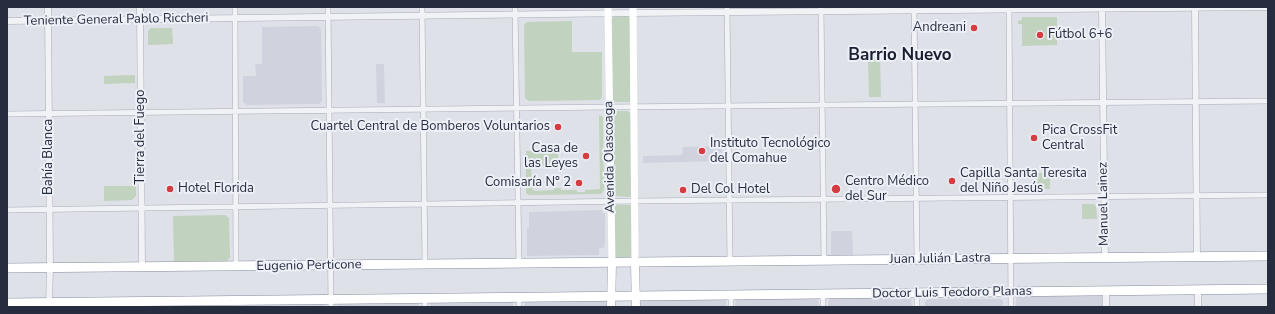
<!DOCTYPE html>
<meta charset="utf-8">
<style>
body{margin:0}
#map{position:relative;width:1275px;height:314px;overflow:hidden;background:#dee1e8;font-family:"Nunito Sans",sans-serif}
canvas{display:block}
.frame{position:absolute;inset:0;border:8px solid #262d3f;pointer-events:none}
</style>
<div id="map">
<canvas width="1275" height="314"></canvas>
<div class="frame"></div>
</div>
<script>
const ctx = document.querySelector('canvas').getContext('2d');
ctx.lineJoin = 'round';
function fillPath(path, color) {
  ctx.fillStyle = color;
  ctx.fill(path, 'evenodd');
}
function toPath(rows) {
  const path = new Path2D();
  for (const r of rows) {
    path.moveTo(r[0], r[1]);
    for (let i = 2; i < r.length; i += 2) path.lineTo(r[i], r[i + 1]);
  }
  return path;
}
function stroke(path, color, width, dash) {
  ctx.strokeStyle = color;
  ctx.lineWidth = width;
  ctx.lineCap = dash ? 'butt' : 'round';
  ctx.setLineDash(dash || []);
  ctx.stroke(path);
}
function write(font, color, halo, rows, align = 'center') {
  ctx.font = font + ' "Nunito Sans",sans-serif';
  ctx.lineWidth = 4;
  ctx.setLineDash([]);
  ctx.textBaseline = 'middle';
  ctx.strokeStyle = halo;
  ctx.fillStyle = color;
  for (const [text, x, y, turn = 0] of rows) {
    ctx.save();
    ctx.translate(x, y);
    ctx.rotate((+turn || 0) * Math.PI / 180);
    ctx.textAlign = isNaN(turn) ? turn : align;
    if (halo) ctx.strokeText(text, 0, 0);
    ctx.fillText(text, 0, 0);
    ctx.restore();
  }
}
const built = toPath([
 [318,26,321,29,322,101,319,104,247,105,243,102,243,76,256,76,255,64,262,64,262,27],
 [376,64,384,64,385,103,377,103],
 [722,146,722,161,643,163,643,156,682,155,683,147],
 [602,210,602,213,605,213,605,245,604,245,604,248,599,248,599,255,527,256,527,228,529,228,529,212],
 [831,231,852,231,853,255,831,255],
 [1101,295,1102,297,1102,307,1016,307,1016,297,1018,296],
 [911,297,912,307,828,307,829,300,831,298],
 [817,298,818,299,819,307,735,307,736,299],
 [724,299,726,300,726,307,639,307,640,300],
 [928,299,1001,299,1003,301,1003,307,925,307,925,302],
 [512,301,514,307,430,307,430,304,432,302],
 [526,301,607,301,608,307,524,307],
 [418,303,420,307,336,307,337,305,340,304],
 [324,304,326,307,242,307,245,305]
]);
const green = toPath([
 [626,16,629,17,630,19,631,101,629,102,615,102,612,101,611,19,614,17],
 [1022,17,1057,17,1057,45,1022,46,1022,24,1018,24,1018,21,1022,20],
 [572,21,572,52,602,52,602,97,600,100,529,101,525,98,524,25,527,22],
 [151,28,172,28,173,44,148,45,148,31],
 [868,57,880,57,881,97,869,97],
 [135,75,135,83,104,84,104,76],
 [615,111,627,111,631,113,632,195,630,197,614,196,613,113],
 [599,115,603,117,604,190,601,194,529,195,526,193,526,151,558,151,558,165,531,166,532,188,534,191,554,190,554,188,561,188,561,190,577,190,577,192,585,192,585,190,600,189],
 [1034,173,1050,173,1050,189,1034,189],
 [104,186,136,186,136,196,132,200,104,201],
 [1082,204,1094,204,1096,206,1097,219,1082,219],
 [617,205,631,205,633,255,631,258,615,258,614,207],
 [225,215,229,218,230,258,226,261,174,262,173,216]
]);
const minor = toPath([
 [235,7,236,266],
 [328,7,331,307],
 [422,7,425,265],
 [515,7,519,264],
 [727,7,730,262],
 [821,7,824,261],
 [914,7,917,260],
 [1009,7,1011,307],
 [7,114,610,107,1268,101],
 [7,210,635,201,1268,195],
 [917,293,917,307],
 [823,294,823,307],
 [731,295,731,307],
 [519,297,519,307],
 [425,298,425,307]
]);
const tertiary = toPath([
 [48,7,50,268,49,305],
 [140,7,142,267],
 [1102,7,1105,258],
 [1195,7,1197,257],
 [7,21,633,13,1268,7],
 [1198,290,1198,307],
 [1106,291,1106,307]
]);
const secondary = toPath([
 [608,7,612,263],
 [633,7,635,263]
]);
const primary = toPath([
 [635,263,636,307],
 [611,307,612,263]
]);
const trunk = toPath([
 [7,268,1268,256],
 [7,303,1268,289]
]);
const markers = [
 [974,28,4,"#d43c42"],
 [1040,35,4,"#d43c42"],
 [558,127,4,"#d43c42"],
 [1034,138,4,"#d43c42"],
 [702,151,4,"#d43c42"],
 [586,156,4,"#d43c42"],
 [952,181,4,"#d43c42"],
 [579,183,4,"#d43c42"],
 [170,189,4,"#d43c42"],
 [836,189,5,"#d43c42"],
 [683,190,4,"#d43c42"]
];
const streetNames = [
 ["Teniente General Pablo Riccheri",116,20,-1],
 ["Tierra del Fuego",141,137,-90],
 ["Bahía Blanca",49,157,-90],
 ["Avenida Olascoaga",610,157,-91],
 ["Manuel Lainez",1104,204,-91],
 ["Juan Julián Lastra",940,259,-1],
 ["Eugenio Perticone",309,266,-1],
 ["Doctor Luis Teodoro Planas",952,293,-1]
];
const poiNames = [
 ["Andreani",966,28,"right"],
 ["Fútbol 6+6",1048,35],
 ["Cuartel Central de Bomberos Voluntarios",550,127,"right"],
 ["Pica CrossFit",1042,131],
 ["Central",1042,146],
 ["Instituto Tecnológico",710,144],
 ["del Comahue",710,159],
 ["Casa de",578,149,"right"],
 ["las Leyes",578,164,"right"],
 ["Capilla Santa Teresita",960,174],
 ["del Niño Jesús",960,189],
 ["Centro Médico",845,182],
 ["del Sur",845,197],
 ["Comisaría N° 2",571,183,"right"],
 ["Hotel Florida",178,189],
 ["Del Col Hotel",691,190]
];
const districtNames = [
 ["Barrio Nuevo",900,56]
];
fillPath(built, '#d0d3dd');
fillPath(green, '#c1d2be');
stroke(minor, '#a7abb5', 6);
stroke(tertiary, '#a7abb5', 7);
stroke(primary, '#9ca3b4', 9);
stroke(trunk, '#848c9f', 10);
stroke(minor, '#f0f2f6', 5);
stroke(tertiary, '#f0f2f6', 6);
stroke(secondary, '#fff', 7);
stroke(primary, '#fff', 8);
stroke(trunk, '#fff', 9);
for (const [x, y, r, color] of markers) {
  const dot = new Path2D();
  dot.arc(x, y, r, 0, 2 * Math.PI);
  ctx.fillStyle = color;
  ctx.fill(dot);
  stroke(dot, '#edf0f6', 1.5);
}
write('13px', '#262d3f', '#edf0f6', streetNames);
write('13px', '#262d3f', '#edf0f6', poiNames, 'left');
write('bold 17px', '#191e30', '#edf0f6', districtNames);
</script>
